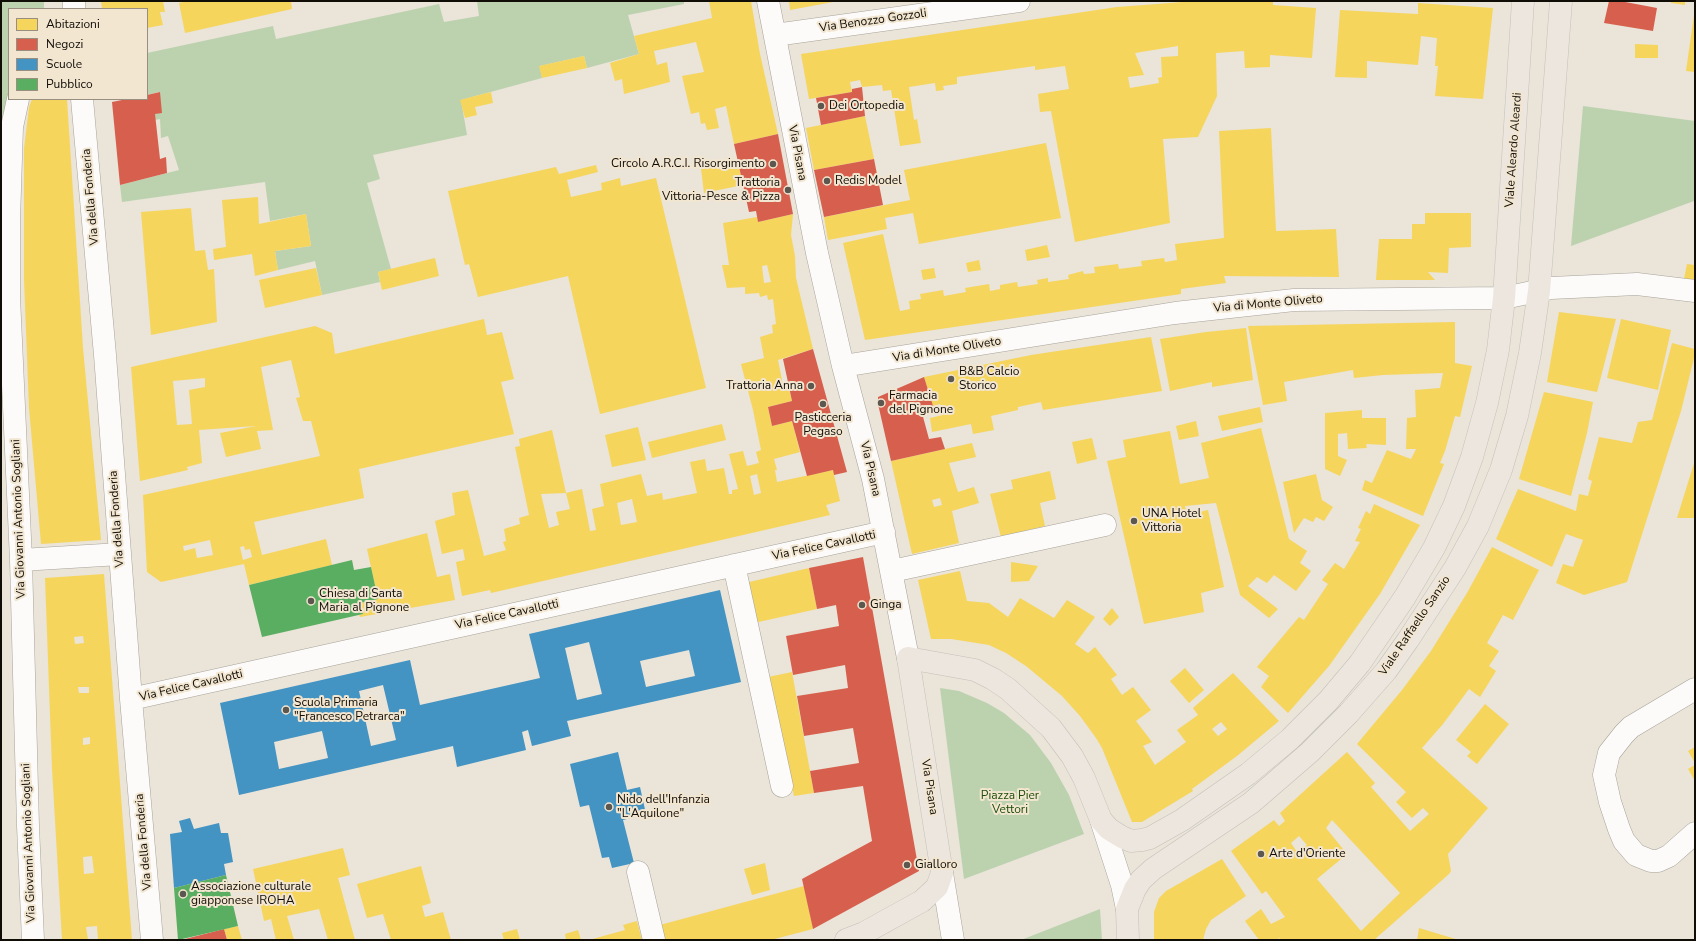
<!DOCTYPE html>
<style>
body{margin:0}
#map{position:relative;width:1696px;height:941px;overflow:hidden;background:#eae4d9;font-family:"Nunito Sans",sans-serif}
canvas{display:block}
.frame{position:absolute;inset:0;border:2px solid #100c06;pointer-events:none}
.legend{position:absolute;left:8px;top:8px;width:140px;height:92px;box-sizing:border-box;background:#f2e6d1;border:1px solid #988f80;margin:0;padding:5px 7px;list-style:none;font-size:12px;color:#100c06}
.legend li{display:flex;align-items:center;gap:8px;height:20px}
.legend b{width:20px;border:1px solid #988f80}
</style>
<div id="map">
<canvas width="1696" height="941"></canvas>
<div class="frame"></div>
<ul class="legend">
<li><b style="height:11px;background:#f6d55c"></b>Abitazioni</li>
<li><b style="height:11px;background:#d6604d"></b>Negozi</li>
<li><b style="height:11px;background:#4393c3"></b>Scuole</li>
<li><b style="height:11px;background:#5aae61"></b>Pubblico</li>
</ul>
</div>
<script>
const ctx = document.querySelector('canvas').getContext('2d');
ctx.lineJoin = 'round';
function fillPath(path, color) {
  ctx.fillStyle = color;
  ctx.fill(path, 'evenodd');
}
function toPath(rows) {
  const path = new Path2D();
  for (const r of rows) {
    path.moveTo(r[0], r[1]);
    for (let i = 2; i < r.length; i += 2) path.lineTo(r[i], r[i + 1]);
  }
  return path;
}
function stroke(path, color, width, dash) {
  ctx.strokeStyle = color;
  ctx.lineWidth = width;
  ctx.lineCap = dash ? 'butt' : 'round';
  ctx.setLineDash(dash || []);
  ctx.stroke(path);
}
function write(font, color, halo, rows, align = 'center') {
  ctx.font = font + ' "Nunito Sans",sans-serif';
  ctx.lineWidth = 4;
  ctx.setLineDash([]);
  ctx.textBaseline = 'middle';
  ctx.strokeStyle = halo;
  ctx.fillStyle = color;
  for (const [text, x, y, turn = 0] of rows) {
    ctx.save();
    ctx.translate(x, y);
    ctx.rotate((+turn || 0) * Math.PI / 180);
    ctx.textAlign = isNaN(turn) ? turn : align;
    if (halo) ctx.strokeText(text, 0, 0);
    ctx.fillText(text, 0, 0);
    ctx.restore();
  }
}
const green = toPath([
 [1,1,44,1,44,9,9,9,9,95,1,124],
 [477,1,684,1,684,4,628,15,639,54,587,68,584,56,540,66,542,78,461,100,467,135,373,155,380,179,367,183,391,269,378,272,380,282,322,295,315,261,278,270,275,251,311,246,306,214,270,221,265,182,122,202,120,185,179,170,168,136,161,138,160,119,155,120,155,114,159,92,147,95,147,53,273,26,276,39,439,4,444,22,479,16],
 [1583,106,1695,121,1694,201,1571,246],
 [940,688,959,691,987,703,1004,713,1030,735,1051,763,1069,795,1084,834,964,879],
 [1100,909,1102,940,1021,940]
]);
const homes = toPath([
 [101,1,163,1,165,12,160,12,163,25,147,28,147,9,102,9],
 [187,1,291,1,292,9,185,33,179,3],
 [709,1,751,1,760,54,778,134,734,144,726,106,715,109,719,128,707,130,705,123,701,124,699,112,691,114,682,76,704,72,696,42,654,51,657,65,667,62,670,82,624,94,622,79,615,81,610,63,639,54,634,36,712,18],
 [789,1,833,1,833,2,790,10],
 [1196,1,1273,1,1273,5,1316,8,1312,58,1270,55,1270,67,1245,68,1244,51,1216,53,1217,96,1198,137,1163,139,1170,223,1075,242,1051,111,1040,112,1038,94,1069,89,1065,66,1035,70,1035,66,957,77,957,84,943,86,944,90,936,91,935,83,909,87,914,120,917,119,921,143,900,146,891,90,883,91,882,85,862,87,860,80,850,82,852,92,809,99,801,54,1117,7],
 [1178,46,1178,56,1161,57,1162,77,1158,78,1159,83,1130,88,1128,77,1144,75,1135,53],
 [1671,1,1685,1,1685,5,1671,3],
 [1418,3,1493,8,1483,99,1435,96,1438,66,1435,66,1437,38,1421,36,1418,65,1367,61,1367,78,1335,77,1340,10,1418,14],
 [1694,15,1695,15,1695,72,1686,71],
 [1635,44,1658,45,1658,58,1635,58],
 [584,56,587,68,542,78,539,66],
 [491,92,493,103,475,107,477,115,465,118,460,100],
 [32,99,67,99,83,348,101,540,41,544,29,408,24,279,24,149,29,107],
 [865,116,874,159,814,170,806,128],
 [1271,128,1276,231,1336,229,1339,277,1224,276,1226,283,1181,289,1181,294,865,340,843,243,883,234,900,311,910,309,909,301,921,299,920,294,943,290,944,296,966,292,965,288,989,284,990,291,1000,289,1000,285,1017,282,1018,287,1038,284,1037,280,1048,278,1048,282,1069,279,1068,275,1083,271,1084,274,1095,273,1094,267,1118,264,1119,269,1142,266,1141,261,1164,258,1165,262,1177,260,1175,244,1224,238,1219,131],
 [1046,143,1061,218,919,244,913,213,885,218,887,229,828,240,824,217,910,200,904,170],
 [738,162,743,185,704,193,701,169],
 [596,165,598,172,567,180,571,197,602,190,601,183,620,178,621,186,656,178,706,388,600,414,568,276,478,297,469,264,465,265,448,191,556,167,559,174],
 [258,197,259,224,306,214,311,246,275,251,278,270,255,276,252,254,214,260,213,249,226,247,222,200],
 [191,208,195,251,205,250,208,270,214,269,217,322,151,335,141,212],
 [1425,213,1471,213,1471,247,1449,248,1448,273,1428,272,1435,280,1376,280,1379,239,1412,239,1412,224,1425,224],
 [793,214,791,235,795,256,796,278,813,349,778,360,783,385,788,384,792,401,768,407,772,426,792,421,800,452,774,459,777,470,775,470,777,482,833,470,840,501,826,505,830,515,491,593,490,590,462,596,456,562,465,560,463,549,442,554,435,521,455,515,452,493,468,490,484,556,506,550,503,542,506,541,504,529,520,524,519,518,529,515,515,447,520,446,519,439,552,430,566,493,582,489,590,531,596,530,592,509,604,506,600,484,641,474,647,496,662,493,663,500,697,493,690,462,705,459,707,471,724,468,729,494,732,494,732,490,738,489,729,454,743,451,747,466,759,463,756,452,761,450,753,410,741,364,764,358,760,337,773,333,772,325,776,324,773,299,768,300,767,295,760,297,759,293,745,294,745,287,727,288,722,265,729,265,723,223,757,217,758,222],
 [767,265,771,282,764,283,762,266],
 [757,474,761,493,754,495,750,476],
 [566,493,570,509,556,512,559,525,549,528,541,494],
 [632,499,637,522,621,525,617,503],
 [1047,245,1050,257,1027,261,1025,250],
 [435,258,439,276,382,290,378,272],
 [979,260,981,270,968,272,966,263],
 [1687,264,1695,265,1695,280,1684,279],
 [316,268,322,295,265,308,259,280],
 [934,268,936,278,923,280,921,270],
 [1559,312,1616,319,1597,392,1547,382],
 [484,319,487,335,502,332,514,379,501,382,514,434,359,469,364,498,254,522,262,555,326,539,332,565,249,585,244,564,161,582,147,572,143,495,320,456,311,421,303,421,296,398,300,397,291,360,261,367,273,430,257,431,261,449,226,457,220,433,256,426,199,430,202,463,187,467,188,470,140,481,131,367,315,326,332,333,335,354],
 [205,378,205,387,189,390,192,424,177,425,173,381],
 [210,540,213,555,197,558,195,548,184,551,183,546],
 [244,546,245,550,250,549,252,557,243,560,240,547],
 [1621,319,1671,330,1658,390,1607,378],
 [1455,322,1455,363,1472,366,1460,417,1455,416,1445,451,1440,463,1444,464,1423,516,1362,490,1365,480,1372,483,1387,450,1411,459,1416,449,1406,449,1407,418,1416,417,1415,390,1440,388,1443,373,1383,375,1354,378,1353,370,1284,382,1287,401,1263,405,1248,326],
 [1246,328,1253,380,1212,387,1212,382,1170,391,1160,339,1206,332],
 [1151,337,1162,391,1043,410,1041,402,1018,407,1018,410,991,416,994,430,973,434,971,424,932,432,930,418,943,415,940,404,933,406,924,377,1031,355],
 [1672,343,1695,349,1695,354,1681,411,1627,582,1584,595,1556,583,1563,564,1573,567,1583,540,1566,534,1552,567,1496,539,1518,489,1576,511,1579,494,1588,496,1592,481,1588,479,1599,437,1632,443,1638,422,1652,420],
 [1544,392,1593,402,1587,433,1571,496,1519,479],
 [1260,407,1263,422,1222,431,1218,416],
 [1362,410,1362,418,1386,418,1386,445,1366,444,1367,448,1348,449,1347,433,1338,434,1338,456,1347,460,1340,476,1325,469,1325,413],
 [1196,421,1199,436,1179,440,1176,426],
 [722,424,726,440,652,458,648,442],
 [638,427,646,460,612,467,605,435],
 [1261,428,1289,539,1307,551,1300,563,1311,571,1296,591,1274,575,1267,583,1257,577,1248,586,1278,609,1269,618,1240,595,1216,503,1185,506,1187,515,1208,510,1224,587,1201,593,1204,612,1144,624,1107,461,1126,457,1123,440,1170,431,1180,484,1209,478,1201,443],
 [1092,438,1097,459,1077,464,1072,442],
 [972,443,976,457,949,463,958,492,974,487,979,503,952,511,959,543,912,554,891,461],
 [940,498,942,505,934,507,932,500],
 [1695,460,1695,518,1677,518],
 [1050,471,1056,499,1040,503,1045,526,1001,537,990,494,1013,489,1011,480],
 [1316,474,1322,500,1333,507,1324,521,1316,517,1313,522,1304,518,1294,533,1283,482],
 [1374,504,1420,525,1380,594,1329,666,1288,713,1261,687,1269,676,1257,667,1299,617,1304,620,1328,584,1322,580,1335,563,1344,569,1360,542,1355,541,1361,529,1358,528,1366,511,1370,514],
 [427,533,437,577,450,574,455,600,360,617,359,615,363,614,360,603,378,599,367,549],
 [1492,547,1539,570,1513,620,1503,615,1487,643,1499,651,1489,666,1496,671,1480,697,1469,689,1443,724,1422,748,1488,808,1448,854,1451,871,1449,874,1374,940,1281,940,1280,938,1276,940,1259,940,1245,921,1261,909,1271,924,1285,917,1266,891,1262,894,1231,851,1274,820,1279,826,1285,821,1280,813,1347,752,1375,783,1371,787,1410,831,1429,814,1423,808,1412,818,1396,802,1406,792,1357,744,1402,690,1431,651,1467,593],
 [1332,820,1400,893,1361,931,1317,879,1347,854,1326,828],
 [1299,836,1307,845,1297,852,1291,843],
 [1011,562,1038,566,1029,581,1011,582],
 [809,568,817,609,754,623,745,583],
 [960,571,967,601,989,603,1008,617,1020,598,1054,618,1067,600,1095,617,1075,644,1088,653,1095,647,1117,675,1111,679,1122,695,1133,687,1151,710,1136,721,1152,742,1143,746,1155,765,1186,742,1177,730,1198,715,1193,708,1233,673,1279,721,1237,756,1192,789,1193,791,1142,822,1132,822,1102,748,1096,738,1080,716,1062,696,1026,666,1006,653,989,645,951,639,931,639,918,580],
 [1221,722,1227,729,1218,736,1212,729],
 [104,574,132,940,98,940,97,926,86,927,88,940,62,940,52,769,45,578],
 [83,636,84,643,75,644,74,637],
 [78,687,89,687,89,693,79,693],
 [90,737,90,744,83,745,83,738],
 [92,856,94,873,84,874,83,857],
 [1112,608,1119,617,1110,626,1103,619],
 [1185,668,1204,690,1189,703,1170,681],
 [792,672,814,793,794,796,768,677],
 [1485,704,1509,724,1477,764,1467,756,1471,752,1456,740],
 [1695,747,1695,763,1688,751],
 [1695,765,1695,781,1688,769],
 [343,848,350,875,338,878,355,940,328,940,319,909,287,916,294,940,276,940,271,919,264,921,253,869],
 [1222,859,1246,896,1211,920,1206,929,1203,940,1154,940,1154,912,1159,898,1166,891],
 [765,863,770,890,752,895,744,869],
 [421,866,431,903,422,906,425,917,443,912,451,940,391,940,383,914,367,918,357,884],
 [804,886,813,929,771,940,664,940,660,925],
 [637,921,642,940,589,940,625,930,623,925],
 [238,926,242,940,227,940,224,929],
 [1419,928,1459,940,1417,940],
 [517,929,520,940,504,940,502,933],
 [578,930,581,940,566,940,565,934]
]);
const shops = toPath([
 [1609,1,1620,1,1657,8,1653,31,1604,23],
 [862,87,865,116,821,125,816,98,852,92,852,89],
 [160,92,162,113,155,114,160,159,166,157,167,173,120,185,112,102,127,99,147,99,147,95],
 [778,134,793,214,758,222,756,211,749,212,734,144],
 [874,159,883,205,824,217,814,170],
 [813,349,847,472,834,475,833,470,807,476,792,421,772,426,768,407,792,401,783,359],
 [924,377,934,409,922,413,929,439,941,437,945,449,891,461,878,404,878,397],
 [863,557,919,871,813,929,802,879,872,841,863,786,814,793,810,771,859,763,853,728,804,736,797,696,848,688,845,665,793,675,786,636,839,626,836,605,817,609,809,568],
 [224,929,227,940,185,940,185,939]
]);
const schools = toPath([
 [720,590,741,682,567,721,571,736,532,746,528,730,522,732,526,750,457,767,453,746,239,795,220,703,410,660,420,705,540,678,529,634],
 [589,642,602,694,577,700,565,648],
 [689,650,695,676,646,687,640,661],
 [383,685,396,740,371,746,359,691],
 [322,731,328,758,279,769,274,742],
 [618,752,627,790,640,787,646,814,623,820,634,863,612,868,609,857,602,858,589,805,580,807,570,764],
 [190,818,194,829,219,823,221,833,228,833,233,862,224,864,226,875,174,888,170,834,182,832,179,821]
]);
const public = toPath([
 [352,560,354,570,371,567,378,599,360,603,363,614,262,637,249,585],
 [226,875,238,926,178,940,174,888]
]);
const minor = toPath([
 [74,1,74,9],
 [768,1,817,253,843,366,873,479,908,658],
 [775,35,1019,1],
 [18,99,12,127,9,220,9,297,21,560,28,826,33,940],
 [82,99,105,355,131,699,152,940],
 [843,366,1175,313,1294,300,1504,298,1551,288,1637,284,1695,291],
 [21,560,120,554],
 [734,565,782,786],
 [892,571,1105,525],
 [1695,689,1631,727,1624,734,1609,753,1604,775,1610,802,1619,829,1624,841,1636,855,1651,861,1658,861,1669,856,1695,833],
 [131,699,884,532],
 [1101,820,1122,885,1127,909],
 [638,872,654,940],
 [942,873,953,940]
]);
const major = toPath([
 [846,940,864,933,922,901,937,887,942,873,908,658,975,670,993,679,1008,689,1051,728,1072,756,1084,778,1101,820,1109,829,1122,837,1131,841,1142,840,1150,838,1182,820,1248,774,1290,739,1328,701,1360,663,1405,597,1434,548,1454,506,1472,457,1487,403,1498,350,1504,298,1523,1],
 [1128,940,1127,909,1135,889,1141,880,1153,869,1251,803,1310,752,1349,713,1386,671,1408,640,1455,568,1478,526,1501,470,1517,416,1530,353,1539,291,1561,1]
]);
const markers = [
 [821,106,4,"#5c5850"],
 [773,164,4,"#5c5850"],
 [827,181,4,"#5c5850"],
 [788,190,4,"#5c5850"],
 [951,379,4,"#5c5850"],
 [811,386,4,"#5c5850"],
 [881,403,4,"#5c5850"],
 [823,404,4,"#5c5850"],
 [1134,521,4,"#5c5850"],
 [311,601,4,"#5c5850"],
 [862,605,4,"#5c5850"],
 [286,710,4,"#5c5850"],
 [609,807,4,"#5c5850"],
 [1261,854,4,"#5c5850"],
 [907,865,4,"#5c5850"],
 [183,894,4,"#5c5850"]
];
const streetNames = [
 ["Via Benozzo Gozzoli",873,21,-8],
 ["Viale Aleardo Aleardi",1514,150,-86],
 ["Via Pisana",797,153,79],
 ["Via della Fonderia",91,197,-95],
 ["Via di Monte Oliveto",1268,304,-5],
 ["Via di Monte Oliveto",947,350,-9],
 ["Via Pisana",870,469,77],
 ["Via Giovanni Antonio Sogliani",19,519,-92],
 ["Via della Fonderia",117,519,-94],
 ["Via Felice Cavallotti",824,546,-12],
 ["Via Felice Cavallotti",507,615,-12],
 ["Viale Raffaello Sanzio",1415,626,-56],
 ["Via Felice Cavallotti",191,686,-13],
 ["Via Pisana",929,787,81],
 ["Via della Fonderia",144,842,-95],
 ["Via Giovanni Antonio Sogliani",29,843,-92]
];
const poiNames = [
 ["Dei Ortopedia",829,106],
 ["Circolo A.R.C.I. Risorgimento",765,164,"right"],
 ["Redis Model",835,181],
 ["Trattoria",780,183,"right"],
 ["Vittoria-Pesce & Pizza",780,197,"right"],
 ["B&B Calcio",959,372],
 ["Storico",959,386],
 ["Trattoria Anna",803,386,"right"],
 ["Farmacia",889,396],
 ["del Pignone",889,410],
 ["Pasticceria",823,418,"center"],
 ["Pegaso",823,432,"center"],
 ["UNA Hotel",1142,514],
 ["Vittoria",1142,528],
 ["Chiesa di Santa",319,594],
 ["Maria al Pignone",319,608],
 ["Ginga",870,605],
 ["Scuola Primaria",294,703],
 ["\"Francesco Petrarca\"",294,717],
 ["Nido dell'Infanzia",617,800],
 ["\"L'Aquilone\"",617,814],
 ["Arte d'Oriente",1269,854],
 ["Gialloro",915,865],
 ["Associazione culturale",191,887],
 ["giapponese IROHA",191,901]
];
const parkNames = [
 ["Piazza Pier",1010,796],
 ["Vettori",1010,810]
];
fillPath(green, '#bcd2ae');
fillPath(homes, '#f6d55c');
fillPath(shops, '#d6604d');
fillPath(schools, '#4393c3');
fillPath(public, '#5aae61');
stroke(minor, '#a8a39a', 23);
stroke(major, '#c3c0bb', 23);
stroke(minor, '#fcfbf9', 22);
stroke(major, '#ede6de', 22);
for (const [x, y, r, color] of markers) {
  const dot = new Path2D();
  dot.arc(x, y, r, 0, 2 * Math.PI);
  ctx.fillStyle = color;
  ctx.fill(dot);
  stroke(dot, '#f2e6d1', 1.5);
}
write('12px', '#100c06', '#f2e6d1', streetNames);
write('12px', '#100c06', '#f2e6d1', poiNames, 'left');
write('12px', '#1c4e08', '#f2e6d1', parkNames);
</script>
